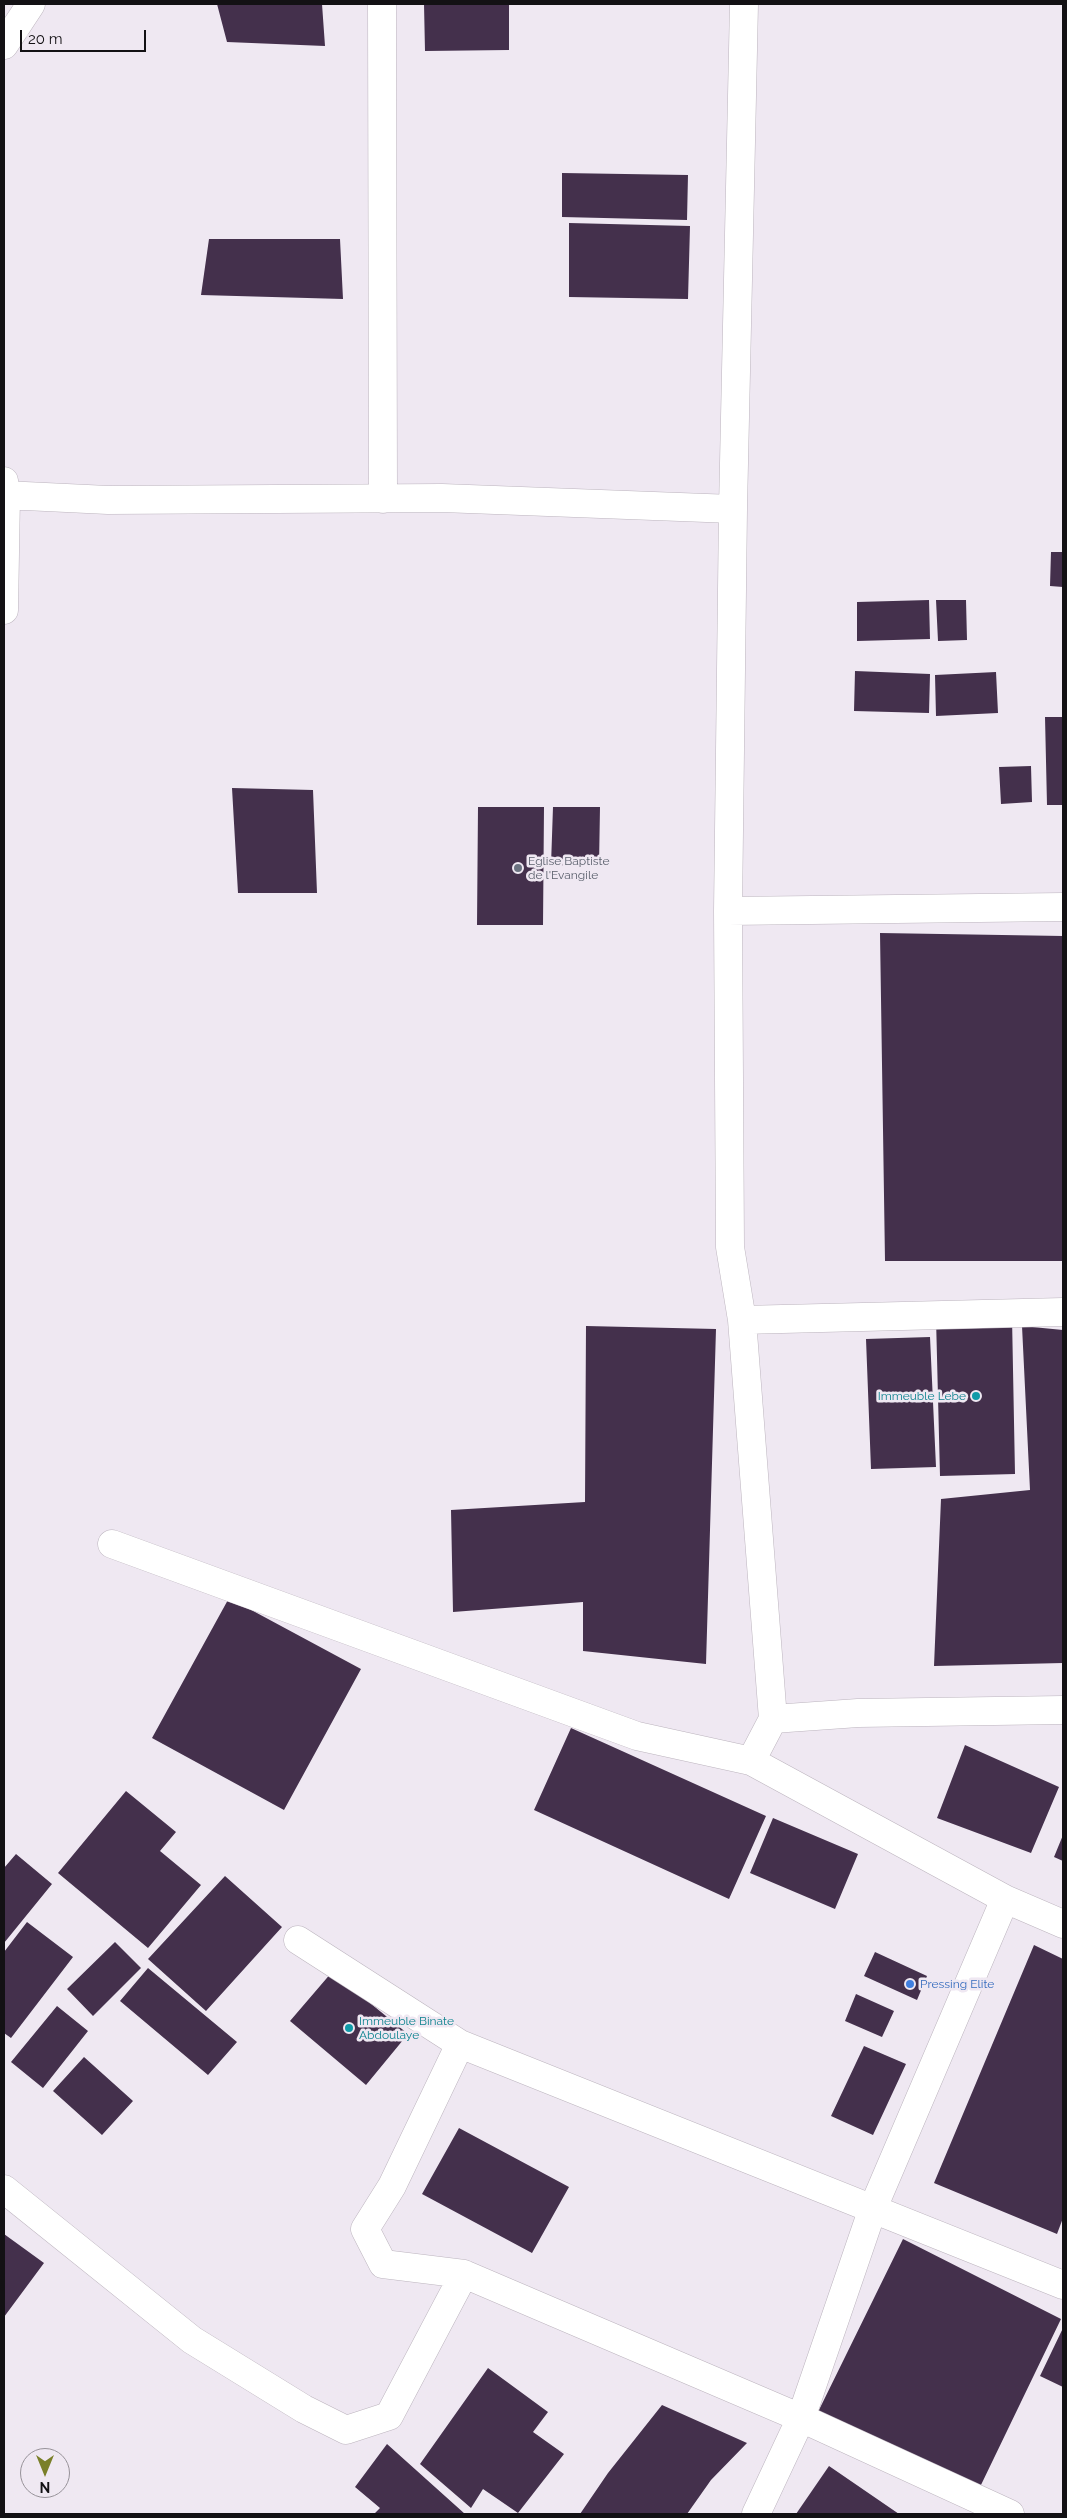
<!DOCTYPE html>
<style>
body{margin:0}
#map{position:relative;width:1067px;height:2518px;overflow:hidden;background:#efe8f2;font-family:Raleway,sans-serif}
canvas{display:block}
.frame{position:absolute;inset:0;border:5px solid #131114;pointer-events:none}
.north{position:absolute;left:20px;top:2448px;width:50px;height:50px;box-sizing:border-box;background:#efe8f2;border:1px solid #979299;border-radius:50%;rotate:180deg;font-size:14px;font-weight:700;line-height:20px;text-align:center;color:#131114}
.north::after{content:'';display:block;margin:auto;width:18px;height:22px;background:#7a7f29;clip-path:polygon(50% 0,100% 100%,50% 72%,0 100%)}
.scale{position:absolute;left:20px;top:30px;width:126px;height:22px;box-sizing:border-box;border:2px solid #131114;border-top:0;padding-left:6px;font-size:15px;line-height:18px;white-space:nowrap;color:#131114;-webkit-text-stroke:4px #efe8f2;paint-order:stroke}
</style>
<div id="map">
<canvas width="1067" height="2518"></canvas>
<div class="frame"></div>
<div class="north">N</div>
<div class="scale">20 m</div>
</div>
<script>
const ctx = document.querySelector('canvas').getContext('2d');
ctx.lineJoin = 'round';
function fillPath(path, color) {
  ctx.fillStyle = color;
  ctx.fill(path, 'evenodd');
}
function toPath(rows) {
  const path = new Path2D();
  for (const r of rows) {
    path.moveTo(r[0], r[1]);
    for (let i = 2; i < r.length; i += 2) path.lineTo(r[i], r[i + 1]);
  }
  return path;
}
function stroke(path, color, width, dash) {
  ctx.strokeStyle = color;
  ctx.lineWidth = width;
  ctx.lineCap = dash ? 'butt' : 'round';
  ctx.setLineDash(dash || []);
  ctx.stroke(path);
}
function write(font, color, halo, rows, align = 'center') {
  ctx.font = font + ' Raleway,sans-serif';
  ctx.lineWidth = 5;
  ctx.setLineDash([]);
  ctx.textBaseline = 'middle';
  ctx.strokeStyle = halo;
  ctx.fillStyle = color;
  for (const [text, x, y, turn = 0] of rows) {
    ctx.save();
    ctx.translate(x, y);
    ctx.rotate((+turn || 0) * Math.PI / 180);
    ctx.textAlign = isNaN(turn) ? turn : align;
    if (halo) ctx.strokeText(text, 0, 0);
    ctx.fillText(text, 0, 0);
    ctx.restore();
  }
}
const building = toPath([
 [217,4,322,4,325,46,227,42],
 [424,4,509,4,509,50,425,51],
 [562,173,688,175,687,220,562,217],
 [569,223,690,226,688,299,569,297],
 [209,239,340,239,343,299,201,295],
 [1051,552,1063,552,1063,587,1050,586],
 [929,600,930,639,857,641,857,602],
 [936,600,966,600,967,640,938,641],
 [855,671,930,674,929,713,854,711],
 [996,672,998,713,936,716,935,675],
 [1045,717,1063,717,1063,805,1047,805],
 [1031,766,1032,802,1001,804,999,767],
 [232,788,313,790,317,893,238,893],
 [478,807,544,807,543,925,477,925],
 [553,807,600,807,599,866,551,865],
 [880,933,1063,936,1063,1261,885,1261],
 [1012,1317,1015,1474,940,1476,936,1318],
 [586,1326,716,1329,706,1664,583,1651,583,1602,453,1612,451,1510,585,1502],
 [1022,1326,1063,1330,1063,1663,934,1666,941,1499,1030,1490],
 [930,1337,936,1467,871,1469,866,1339],
 [229,1598,361,1669,284,1810,152,1738],
 [571,1728,766,1816,729,1899,534,1810],
 [965,1745,1059,1787,1031,1853,937,1818],
 [126,1791,176,1832,160,1851,201,1885,148,1948,58,1873],
 [773,1818,858,1854,835,1909,750,1873],
 [1063,1835,1063,1861,1054,1857],
 [16,1854,52,1884,4,1943,4,1868],
 [225,1876,282,1927,206,2011,148,1959],
 [27,1922,73,1957,11,2038,4,2033,4,1952],
 [115,1942,141,1968,93,2016,67,1989],
 [1034,1945,1063,1959,1063,2218,1057,2234,934,2183],
 [875,1952,927,1976,917,2000,864,1976],
 [148,1968,237,2042,208,2075,120,2001],
 [332,1972,408,2034,366,2085,290,2021],
 [856,1994,894,2011,882,2037,845,2021],
 [57,2006,88,2031,43,2088,11,2062],
 [864,2046,906,2064,873,2135,831,2116],
 [84,2057,133,2101,102,2135,53,2091],
 [459,2128,569,2187,532,2253,422,2194],
 [4,2234,44,2263,4,2317],
 [903,2239,1061,2319,980,2487,817,2414],
 [1063,2328,1063,2387,1040,2376],
 [488,2368,548,2412,533,2432,564,2454,518,2513,483,2489,471,2508,420,2464],
 [662,2405,747,2443,711,2480,687,2514,580,2514,608,2473],
 [387,2444,465,2514,374,2514,380,2508,355,2487],
 [829,2466,899,2514,796,2514]
]);
const minor = toPath([
 [382,4,383,499],
 [744,4,733,509,728,911,730,1247,742,1320,773,1719],
 [4,45,31,4],
 [4,481,6,495,4,610],
 [4,495,108,500,442,498,733,509],
 [728,911,1063,907],
 [742,1320,1063,1312],
 [112,1544,637,1736,751,1761,1005,1899,1063,1924],
 [751,1761,773,1719,858,1713,1063,1710],
 [298,1940,460,2044,1063,2285],
 [460,2044,392,2186,365,2229,383,2264,464,2274,801,2418,1010,2514],
 [4,2189,192,2340,304,2409,346,2430,389,2416,464,2274],
 [756,2514,801,2418,873,2208,1005,1899]
]);
const markers = [
 [518,868,5,"#6b7280"],
 [976,1396,5,"#0f9aa8"],
 [910,1984,5,"#3f7fe0"],
 [349,2028,5,"#0f9aa8"]
];
const worshipNames = [
 ["Eglise Baptiste",528,861],
 ["de l'Evangile",528,875]
];
const cultureNames = [
 ["Immeuble Lebe",966,1396],
 ["Immeuble Binate",359,2021,"left"],
 ["Abdoulaye",359,2035,"left"]
];
const shopNames = [
 ["Pressing Elite",920,1984]
];
fillPath(building, '#44304c');
stroke(minor, '#bcb4be', 29);
stroke(minor, '#fff', 28);
for (const [x, y, r, color] of markers) {
  const dot = new Path2D();
  dot.arc(x, y, r, 0, 2 * Math.PI);
  ctx.fillStyle = color;
  ctx.fill(dot);
  stroke(dot, '#efe8f2', 2);
}
write('12px', '#5b616d', '#efe8f2', worshipNames, 'left');
write('12px', '#0d838f', '#efe8f2', cultureNames, 'right');
write('12px', '#366cbe', '#efe8f2', shopNames, 'left');
</script>
